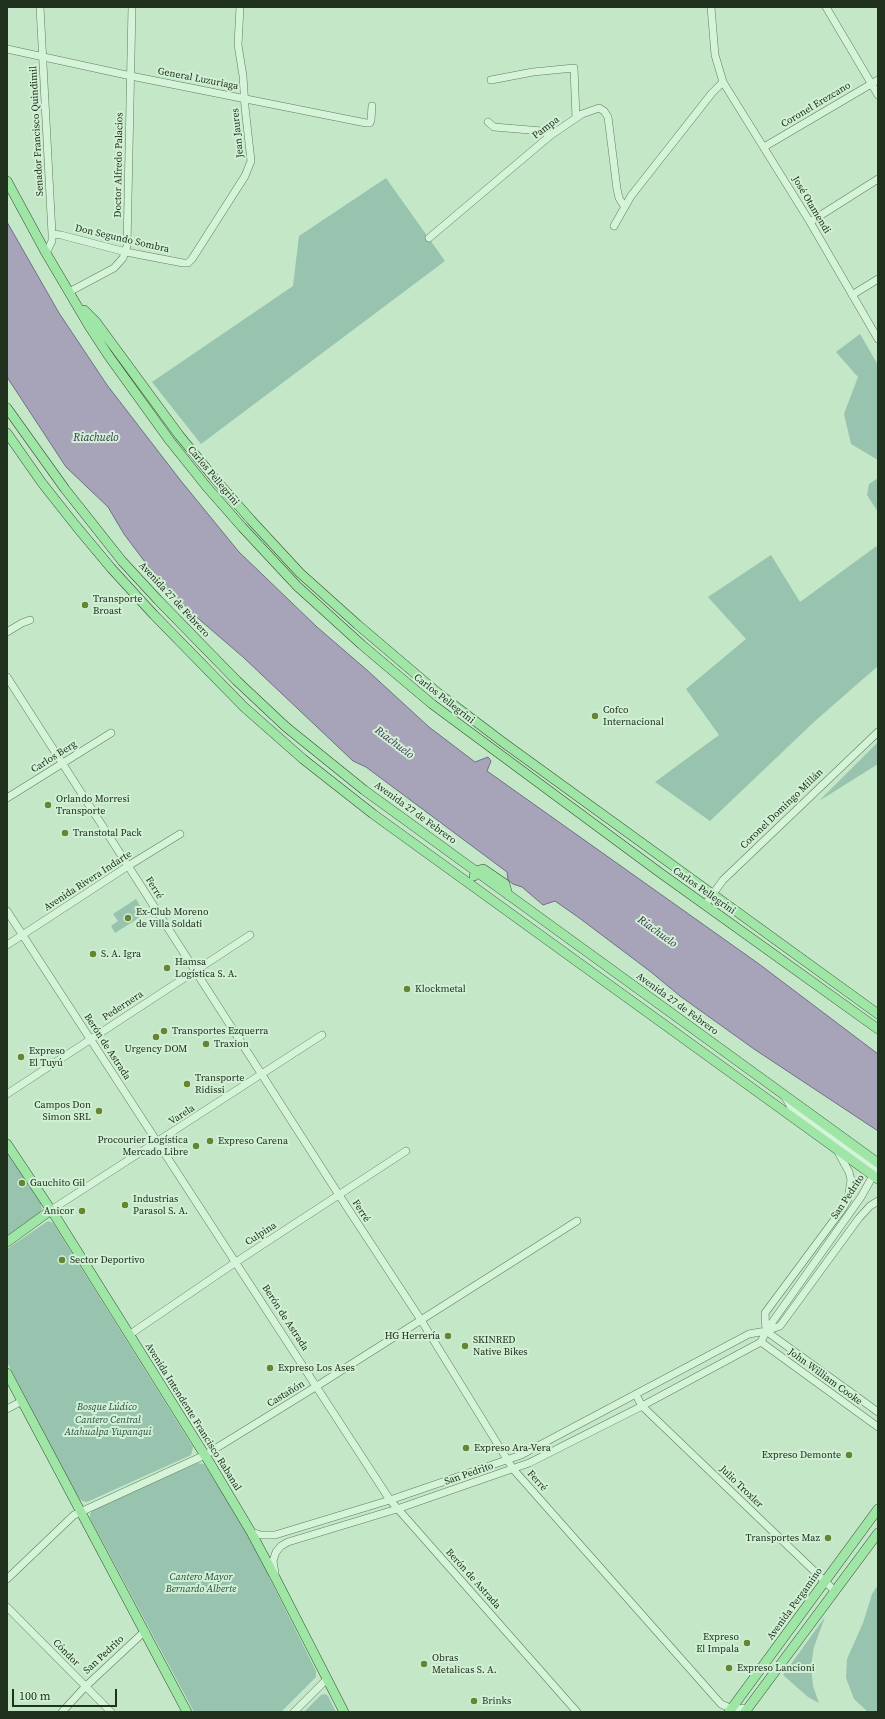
<!DOCTYPE html>
<meta charset="utf-8">
<style>
body{margin:0}
#map{position:relative;width:885px;height:1719px;overflow:hidden;background:#c3e7c7;font-family:"Source Serif 4",serif}
canvas{display:block}
.frame{position:absolute;inset:0;border:8px solid #20311e;pointer-events:none}
.scale{position:absolute;left:12px;top:1689px;width:105px;height:18px;box-sizing:border-box;border:2px solid #20311e;border-top:0;padding-left:5px;font-size:12px;line-height:14px;white-space:nowrap;color:#20311e;-webkit-text-stroke:3px #d1f0d5;paint-order:stroke}
</style>
<div id="map">
<canvas width="885" height="1719"></canvas>
<div class="frame"></div>
<div class="scale">100 m</div>
</div>
<script>
const ctx = document.querySelector('canvas').getContext('2d');
ctx.lineJoin = 'round';
function fillPath(path, color) {
  ctx.fillStyle = color;
  ctx.fill(path, 'evenodd');
}
function toPath(rows) {
  const path = new Path2D();
  for (const r of rows) {
    path.moveTo(r[0], r[1]);
    for (let i = 2; i < r.length; i += 2) path.lineTo(r[i], r[i + 1]);
  }
  return path;
}
function stroke(path, color, width, dash) {
  ctx.strokeStyle = color;
  ctx.lineWidth = width;
  ctx.lineCap = dash ? 'butt' : 'round';
  ctx.setLineDash(dash || []);
  ctx.stroke(path);
}
function write(font, color, halo, rows, align = 'center') {
  ctx.font = font + ' "Source Serif 4",serif';
  ctx.lineWidth = 4;
  ctx.setLineDash([]);
  ctx.textBaseline = 'middle';
  ctx.strokeStyle = halo;
  ctx.fillStyle = color;
  for (const [text, x, y, turn = 0] of rows) {
    ctx.save();
    ctx.translate(x, y);
    ctx.rotate((+turn || 0) * Math.PI / 180);
    ctx.textAlign = isNaN(turn) ? turn : align;
    if (halo) ctx.strokeText(text, 0, 0);
    ctx.fillText(text, 0, 0);
    ctx.restore();
  }
}
const green = toPath([
 [386,178,445,261,201,444,152,382,293,286,299,236],
 [860,334,878,365,878,460,851,444,844,414,858,377,836,352],
 [878,478,878,512,867,495,869,484],
 [878,545,878,666,815,721,710,821,655,782,719,735,686,689,746,639,708,597,771,555,800,602],
 [878,742,878,764,819,801],
 [136,899,145,914,115,933,111,926,118,921,113,914],
 [7,1151,41,1203,42,1209,39,1213,7,1236],
 [48,1221,53,1223,193,1447,191,1455,87,1502,82,1501,78,1497,7,1362,7,1249],
 [198,1463,204,1464,268,1564,269,1577,316,1671,316,1677,281,1712,194,1712,90,1518,90,1514,93,1509],
 [878,1585,878,1712,868,1712,854,1699,846,1678,847,1659,863,1623,872,1594],
 [825,1617,814,1647,811,1666,813,1686,819,1703,808,1697,783,1675],
 [325,1694,328,1696,336,1712,304,1712,321,1695]
]);
const water = toPath([
 [7,222,59,313,107,385,181,481,239,552,317,627,368,671,429,727,475,762,488,757,491,761,487,771,759,964,878,1054,878,1131,754,1049,680,996,651,972,578,917,555,901,543,905,522,887,513,884,508,880,507,872,366,767,353,761,243,657,193,614,157,578,124,534,108,507,66,467,7,377,7,222]
]);
const minor = toPath([
 [40,7,52,234,52,241,46,253],
 [711,7,715,55,723,82,810,222,878,339],
 [826,7,878,95],
 [7,49,131,76,366,123,370,123,371,120,372,106],
 [491,80,533,72,574,68,576,118],
 [488,122,494,127,542,131,551,135],
 [764,147,878,80],
 [810,222,878,179],
 [614,226,631,196,712,93,723,82],
 [52,234,61,235,126,252,183,263,188,263,192,259,245,176,251,161,245,107,243,76,238,45,240,7],
 [429,238,551,135,582,114,599,108,604,111,608,117,617,189,619,198,624,206],
 [69,292,114,268,123,258,127,246,132,7],
 [852,295,878,279],
 [7,632,22,623,30,620],
 [7,677,339,1195,421,1320,513,1469,721,1704,732,1709,748,1708],
 [7,798,111,733],
 [705,905,723,880,878,732],
 [7,911,390,1500,577,1712],
 [7,945,128,866,180,834],
 [7,1094,250,935],
 [51,1210,322,1035],
 [766,1331,765,1313,843,1208,848,1199,851,1180,849,1172,837,1150],
 [766,1331,878,1412],
 [129,1335,236,1262,406,1151],
 [761,1342,878,1427],
 [636,1395,642,1406,835,1591],
 [7,1409,22,1401],
 [251,1532,261,1535,275,1535,390,1500,521,1455,749,1334,766,1331,780,1326,859,1218,870,1206,878,1201],
 [275,1573,273,1561,276,1552,281,1546,288,1542,397,1509,529,1463,642,1406,761,1342,766,1331,861,1197,875,1172,874,1169,792,1109,785,1097],
 [7,1579,74,1515,205,1455,317,1386,577,1221],
 [7,1607,111,1712],
 [62,1712,85,1687,145,1631],
 [294,1712,327,1679]
]);
const major = toPath([
 [7,181,46,253,89,326,108,355,170,441,206,486,242,527,297,586,362,645,432,704,659,872,878,1029],
 [84,310,96,322,179,435,215,479,251,520,300,573,358,625,438,693,504,743,878,1014],
 [7,408,65,489,122,561,158,600,237,681,286,727,364,790,878,1163],
 [7,433,42,483,76,526,111,568,154,615,244,707,303,759,373,814,878,1179],
 [474,876,479,870,483,869,505,884,508,895],
 [7,1144,57,1219,211,1465,251,1532,276,1579,344,1712],
 [7,1242,51,1210],
 [7,1373,187,1712],
 [729,1712,878,1509],
 [745,1712,878,1533]
]);
const markers = [
 [85,605,4,"#658534"],
 [595,716,4,"#658534"],
 [48,805,4,"#658534"],
 [65,833,4,"#658534"],
 [128,918,4,"#658534"],
 [93,954,4,"#658534"],
 [167,968,4,"#658534"],
 [407,989,4,"#658534"],
 [164,1031,4,"#658534"],
 [156,1037,4,"#658534"],
 [206,1044,4,"#658534"],
 [21,1057,4,"#658534"],
 [187,1084,4,"#658534"],
 [99,1111,4,"#658534"],
 [210,1141,4,"#658534"],
 [196,1146,4,"#658534"],
 [22,1183,4,"#658534"],
 [125,1205,4,"#658534"],
 [82,1211,4,"#658534"],
 [62,1260,4,"#658534"],
 [448,1336,4,"#658534"],
 [465,1346,4,"#658534"],
 [270,1368,4,"#658534"],
 [466,1448,4,"#658534"],
 [849,1455,4,"#658534"],
 [828,1538,4,"#658534"],
 [747,1643,4,"#658534"],
 [424,1664,4,"#658534"],
 [729,1668,4,"#658534"],
 [474,1701,4,"#658534"]
];
const streetNames = [
 ["General Luzuriaga",198,79,11],
 ["Coronel Erezcano",816,105,-31],
 ["Pampa",546,128,-37],
 ["Senador Francisco Quindimil",37,131,-93],
 ["Jean Jaures",238,133,-96],
 ["Doctor Alfredo Palacios",119,165,-89],
 ["José Otamendi",811,205,59],
 ["Don Segundo Sombra",122,239,13],
 ["Carlos Pellegrini",213,476,50],
 ["Avenida 27 de Febrero",174,600,47],
 ["Carlos Pellegrini",444,699,38],
 ["Carlos Berg",54,757,-32],
 ["Coronel Domingo Millán",782,809,-44],
 ["Avenida 27 de Febrero",415,813,36],
 ["Avenida Rivera Indarte",88,881,-33],
 ["Ferré",154,888,58],
 ["Carlos Pellegrini",704,891,35],
 ["Avenida 27 de Febrero",677,1004,36],
 ["Pedernera",123,1006,-33],
 ["Berón de Astrada",107,1047,57],
 ["Varela",182,1115,-33],
 ["San Pedrito",848,1197,-56],
 ["Ferré",361,1211,57],
 ["Culpina",261,1234,-33],
 ["Berón de Astrada",285,1318,57],
 ["John William Cooke",825,1377,36],
 ["Castañón",286,1394,-31],
 ["Avenida Intendente Francisco Rabanal",193,1417,58],
 ["San Pedrito",469,1474,-19],
 ["Ferré",537,1481,48],
 ["Julio Troxler",741,1487,44],
 ["Berón de Astrada",473,1579,48],
 ["Avenida Pergamino",795,1604,-54],
 ["Cóndor",66,1653,45],
 ["San Pedrito",104,1655,-43]
];
const poiNames = [
 ["Transporte",93,599],
 ["Broast",93,611],
 ["Cofco",603,710],
 ["Internacional",603,722],
 ["Orlando Morresi",56,799],
 ["Transporte",56,811],
 ["Transtotal Pack",73,833],
 ["Ex-Club Moreno",136,912],
 ["de Villa Soldati",136,924],
 ["S. A. Igra",101,954],
 ["Hamsa",175,962],
 ["Logística S. A.",175,974],
 ["Klockmetal",415,989],
 ["Transportes Ezquerra",172,1031],
 ["Traxion",214,1044],
 ["Urgency DOM",156,1049,"center"],
 ["Expreso",29,1051],
 ["El Tuyú",29,1063],
 ["Transporte",195,1078],
 ["Ridissi",195,1090],
 ["Campos Don",91,1105,"right"],
 ["Simon SRL",91,1117,"right"],
 ["Procourier Logística",188,1140,"right"],
 ["Mercado Libre",188,1152,"right"],
 ["Expreso Carena",218,1141],
 ["Gauchito Gil",30,1183],
 ["Industrias",133,1199],
 ["Parasol S. A.",133,1211],
 ["Anicor",74,1211,"right"],
 ["Sector Deportivo",70,1260],
 ["HG Herrería",440,1336,"right"],
 ["SKINRED",473,1340],
 ["Native Bikes",473,1352],
 ["Expreso Los Ases",278,1368],
 ["Expreso Ara-Vera",474,1448],
 ["Expreso Demonte",841,1455,"right"],
 ["Transportes Maz",820,1538,"right"],
 ["Expreso",739,1637,"right"],
 ["El Impala",739,1649,"right"],
 ["Obras",432,1658],
 ["Metalicas S. A.",432,1670],
 ["Expreso Lancioni",737,1668],
 ["Brinks",482,1701]
];
const parkNames = [
 ["Bosque Lúdico",107,1407],
 ["Cantero Central",108,1420],
 ["Atahualpa Yupanqui",108,1432],
 ["Cantero Mayor",201,1577],
 ["Bernardo Alberte",201,1589]
];
const waterNames = [
 ["Riachuelo",96,438],
 ["Riachuelo",394,743,37],
 ["Riachuelo",657,932,36]
];
fillPath(green, '#98c3af');
fillPath(water, '#a7a4ba');
stroke(water, '#716d87', 1);
stroke(minor, '#5e7f5c', 8);
stroke(major, '#334d30', 10);
stroke(minor, '#d5f3d8', 7);
stroke(major, '#9fe6a6', 9);
for (const [x, y, r, color] of markers) {
  const dot = new Path2D();
  dot.arc(x, y, r, 0, 2 * Math.PI);
  ctx.fillStyle = color;
  ctx.fill(dot);
  stroke(dot, '#d1f0d5', 1.5);
}
write('10px', '#20311e', '#d1f0d5', streetNames);
write('10px', '#20311e', '#d1f0d5', poiNames, 'left');
write('italic 10px', '#274a3e', '#d1f0d5', parkNames);
write('italic 11px', '#3a2f4e', '#d1f0d5', waterNames);
</script>
